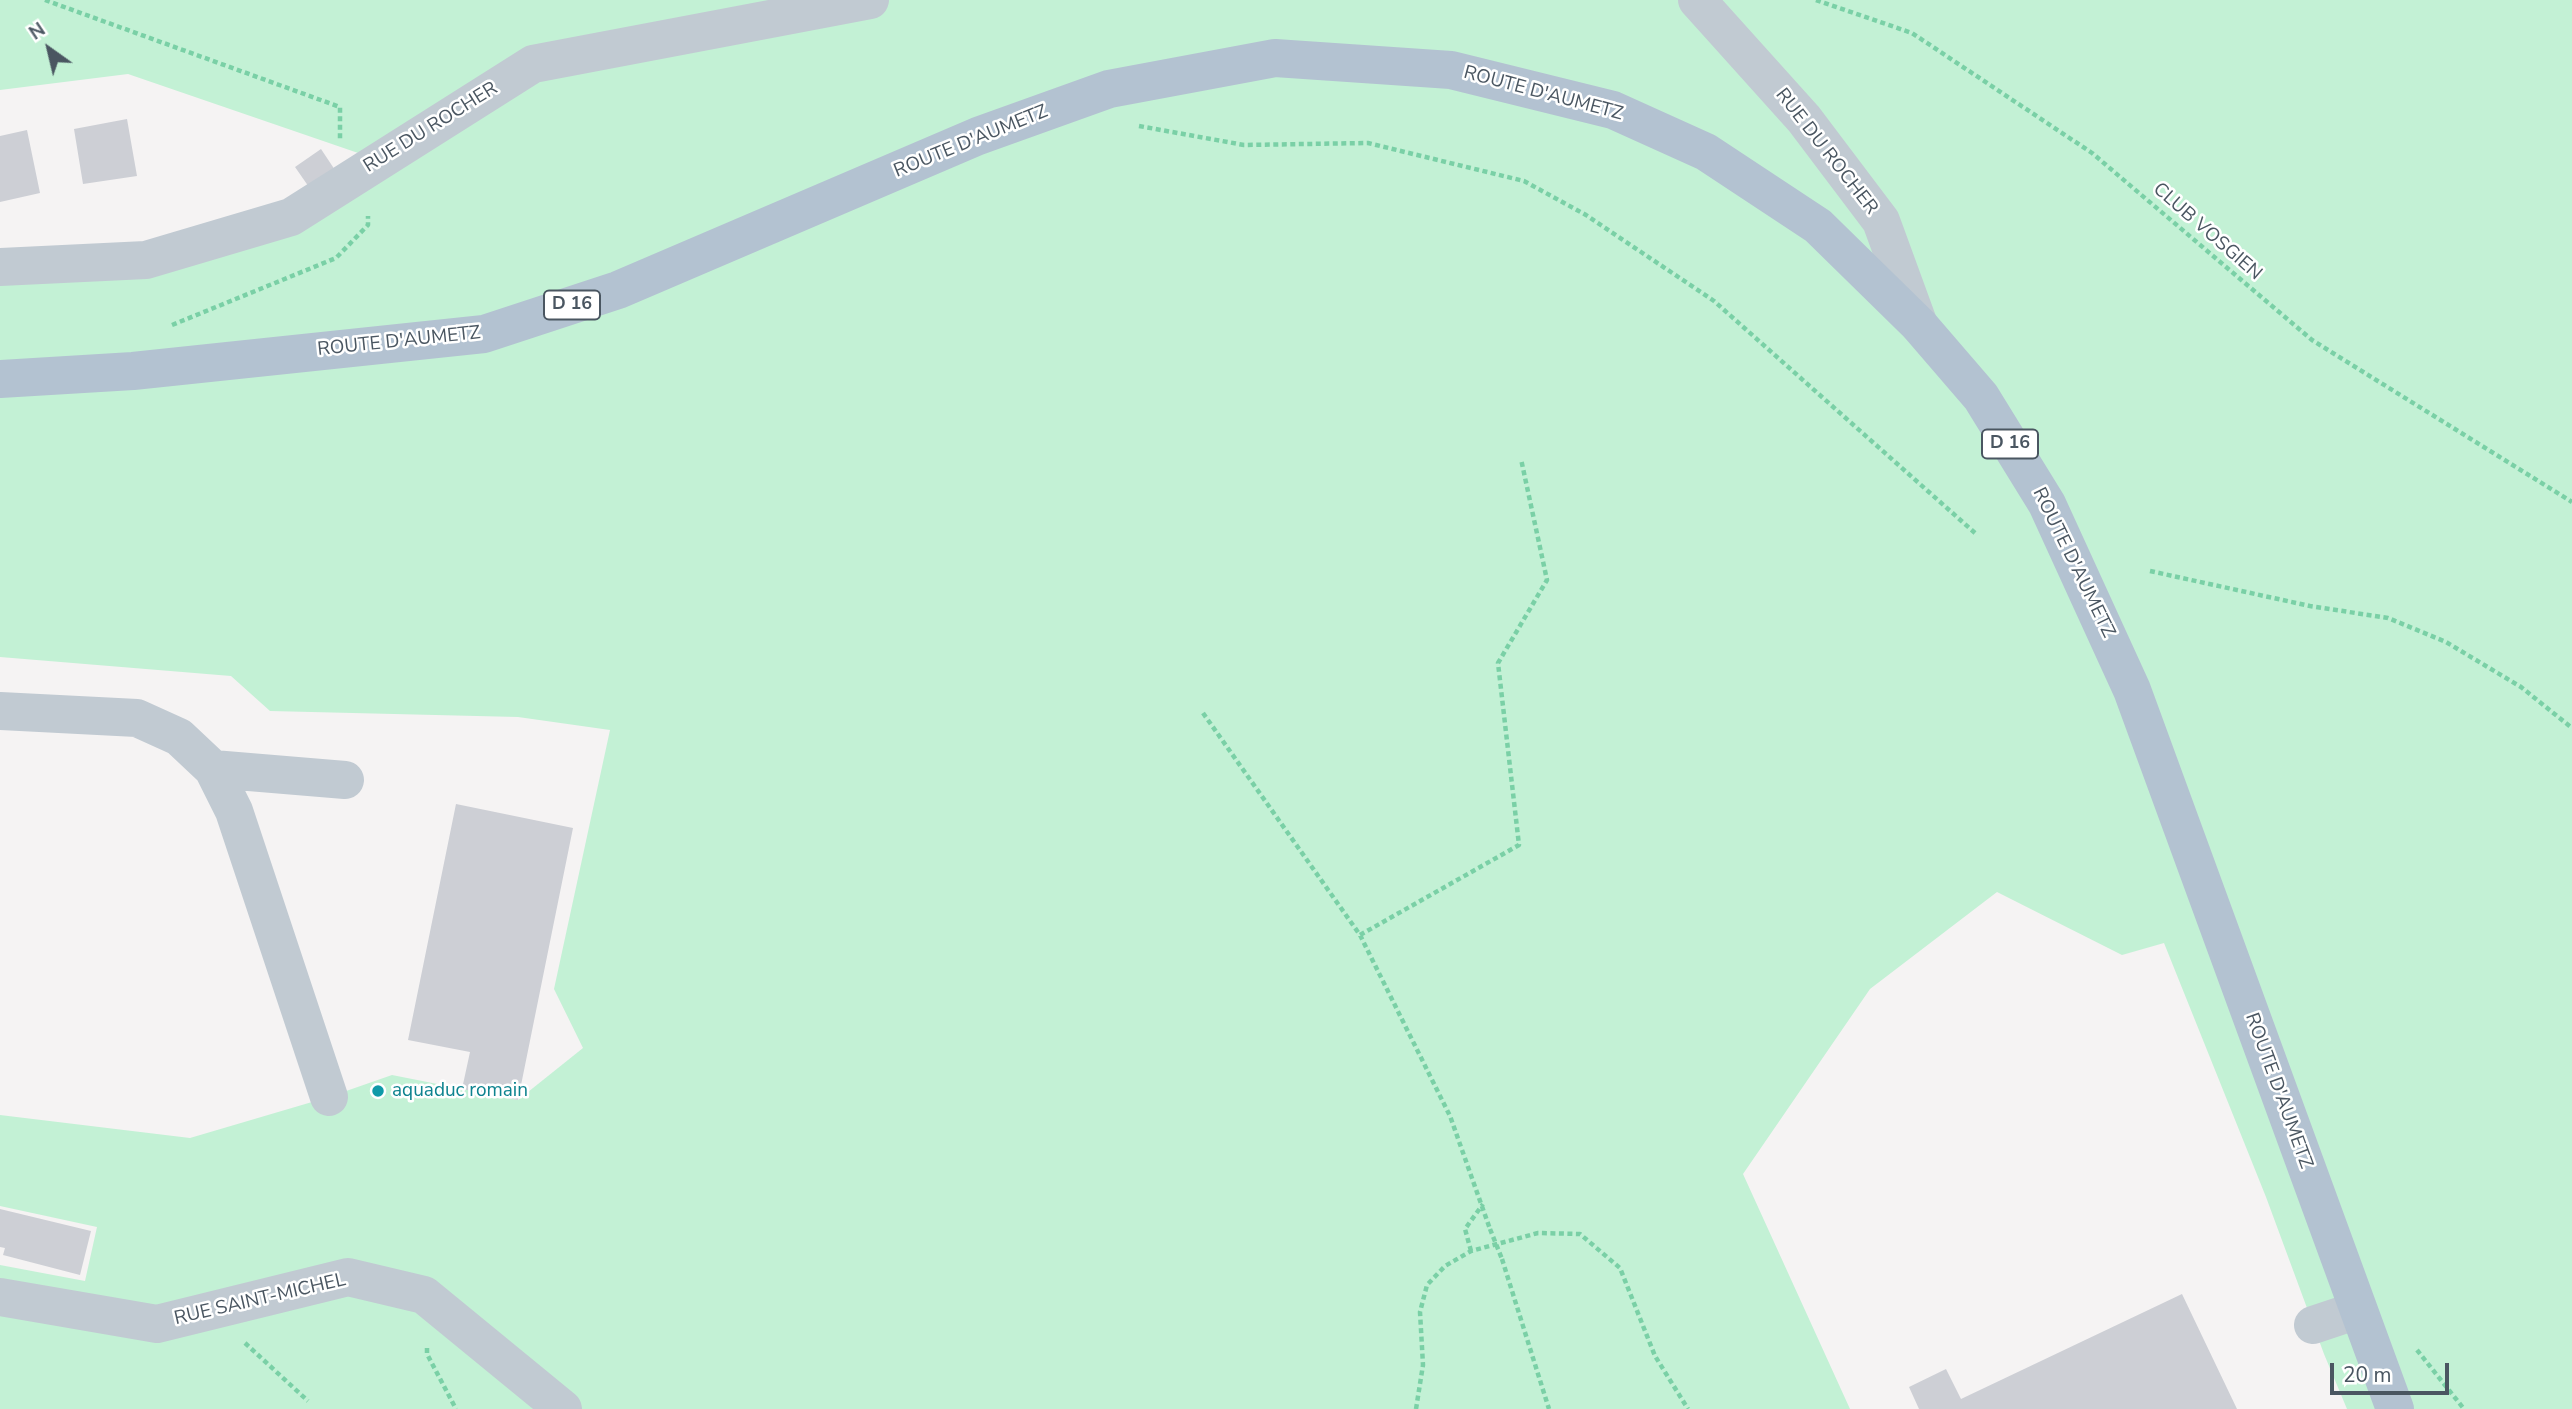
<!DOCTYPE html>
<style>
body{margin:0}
#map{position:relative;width:2572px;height:1409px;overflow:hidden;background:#f5f3f3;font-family:"Nunito Sans",sans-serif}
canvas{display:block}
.north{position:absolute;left:14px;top:14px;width:70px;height:70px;-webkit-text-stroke:5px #fff;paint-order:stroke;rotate:326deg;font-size:19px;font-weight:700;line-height:28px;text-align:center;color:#4a5661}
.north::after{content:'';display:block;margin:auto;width:24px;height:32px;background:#4a5661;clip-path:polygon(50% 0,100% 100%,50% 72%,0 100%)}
.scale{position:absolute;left:2330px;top:1363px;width:119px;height:32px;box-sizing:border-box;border:4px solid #4a5661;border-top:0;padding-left:9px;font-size:21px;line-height:24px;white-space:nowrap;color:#4a5661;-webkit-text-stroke:5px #fff;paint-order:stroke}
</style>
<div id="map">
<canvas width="2572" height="1409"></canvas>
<div class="north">N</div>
<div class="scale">20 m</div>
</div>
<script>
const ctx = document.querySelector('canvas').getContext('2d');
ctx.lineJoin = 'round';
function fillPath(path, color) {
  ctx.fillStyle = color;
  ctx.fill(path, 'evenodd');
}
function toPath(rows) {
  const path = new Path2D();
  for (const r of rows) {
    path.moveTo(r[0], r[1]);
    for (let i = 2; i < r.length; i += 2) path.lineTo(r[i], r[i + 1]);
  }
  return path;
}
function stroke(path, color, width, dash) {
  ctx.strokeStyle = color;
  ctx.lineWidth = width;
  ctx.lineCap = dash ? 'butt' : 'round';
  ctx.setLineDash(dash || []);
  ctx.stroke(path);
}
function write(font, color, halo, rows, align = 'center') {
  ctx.font = font + ' "Nunito Sans",sans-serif';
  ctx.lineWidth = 5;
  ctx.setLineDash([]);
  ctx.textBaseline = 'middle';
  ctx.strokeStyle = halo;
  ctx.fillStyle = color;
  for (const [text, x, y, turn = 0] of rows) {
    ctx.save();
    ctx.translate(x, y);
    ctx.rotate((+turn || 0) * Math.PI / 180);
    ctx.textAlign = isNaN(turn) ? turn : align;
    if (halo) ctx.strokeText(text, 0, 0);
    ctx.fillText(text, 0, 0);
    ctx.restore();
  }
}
const green = toPath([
 [0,0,2572,0,2572,1409,2347,1409,2324,1354,2266,1197,2164,943,2122,955,1997,892,1870,989,1743,1174,1850,1409,0,1409,0,1265,85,1281,97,1227,0,1206,0,1115,190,1138,329,1097,392,1075,518,1100,583,1048,554,989,610,730,518,717,270,711,231,676,0,657,0,282,152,275,396,166,128,74,0,90]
]);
const building = toPath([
 [127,119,137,176,83,184,74,129],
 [27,130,40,193,0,202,0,136],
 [321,149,337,173,311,190,295,167],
 [456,804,573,828,518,1100,462,1089,470,1052,408,1040],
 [0,1209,91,1231,80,1275,3,1255,5,1248,0,1247],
 [2182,1294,2237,1409,1919,1409,1909,1387,1946,1369,1961,1399]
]);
const path = toPath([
 [45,0,340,107,340,139],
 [1816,0,1912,33,2092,153,2312,340,2572,502],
 [1139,126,1244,145,1368,143,1524,181,1586,215,1714,301,1975,533],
 [172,325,336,258,368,225,368,216],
 [2150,571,2310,606,2388,618,2446,642,2521,687,2572,728],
 [1203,713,1360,935,1450,1116,1490,1229],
 [1360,935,1519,845,1498,663,1547,580,1521,459],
 [1471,1251,1465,1229,1483,1204],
 [1502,1259,1549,1409],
 [245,1343,308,1401],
 [427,1348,427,1354,456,1409],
 [2417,1350,2464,1409],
 [1416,1409,1423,1365,1420,1312,1427,1285,1445,1266,1471,1251,1538,1233,1580,1234,1620,1268,1655,1356,1688,1409]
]);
const minor = toPath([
 [1697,0,1804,119,1881,221,1919,325],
 [0,267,146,260,291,217,533,64,870,0],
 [0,711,137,718,179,737,213,769,234,811,329,1097],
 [213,769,345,780],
 [0,1297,157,1324,348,1277,424,1295,563,1409],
 [2313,1325,2358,1310]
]);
const major = toPath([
 [0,379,133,371,484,334,618,290,978,136,1109,89,1275,58,1451,70,1613,110,1706,152,1818,226,1919,325,1981,397,2047,504,2132,690,2395,1409]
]);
const pathBridge = toPath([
 [1490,1229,1502,1259]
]);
const markers = [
 [378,1091,7,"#0f9aa8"]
];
const shields = [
 [572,305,56],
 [2010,444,56]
];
const shieldNames = [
 ["D 16",572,305],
 ["D 16",2010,444]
];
const streetNames = [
 ["ROUTE D'AUMETZ",1543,94,15],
 ["RUE DU ROCHER",431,128,-32],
 ["ROUTE D'AUMETZ",971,142,-22],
 ["RUE DU ROCHER",1826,152,52],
 ["CLUB VOSGIEN",2207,232,41],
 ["ROUTE D'AUMETZ",399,342,-6],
 ["ROUTE D'AUMETZ",2073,563,64],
 ["ROUTE D'AUMETZ",2278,1091,70],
 ["RUE SAINT-MICHEL",260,1300,-13]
];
const cultureNames = [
 ["aquaduc romain",392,1091]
];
fillPath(green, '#c3f1d5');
fillPath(building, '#cdcfd5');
stroke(path, '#7ad0a6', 4.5, [5, 3.5]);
stroke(minor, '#c1cad2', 38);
stroke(major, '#b3c2d1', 38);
stroke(pathBridge, '#7ad0a6', 4.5, [5, 3.5]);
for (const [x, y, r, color] of markers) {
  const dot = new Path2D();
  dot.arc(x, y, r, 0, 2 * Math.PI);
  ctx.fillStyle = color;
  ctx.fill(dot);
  stroke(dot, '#fff', 2.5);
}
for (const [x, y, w] of shields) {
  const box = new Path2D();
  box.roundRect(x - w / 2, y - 14.5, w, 29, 5);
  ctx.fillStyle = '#fff';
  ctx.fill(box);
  stroke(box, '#4a5661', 2);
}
write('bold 18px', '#4a5661', null, shieldNames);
write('19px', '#4a5661', '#fff', streetNames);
write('19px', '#0d838f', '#fff', cultureNames, 'left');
</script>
